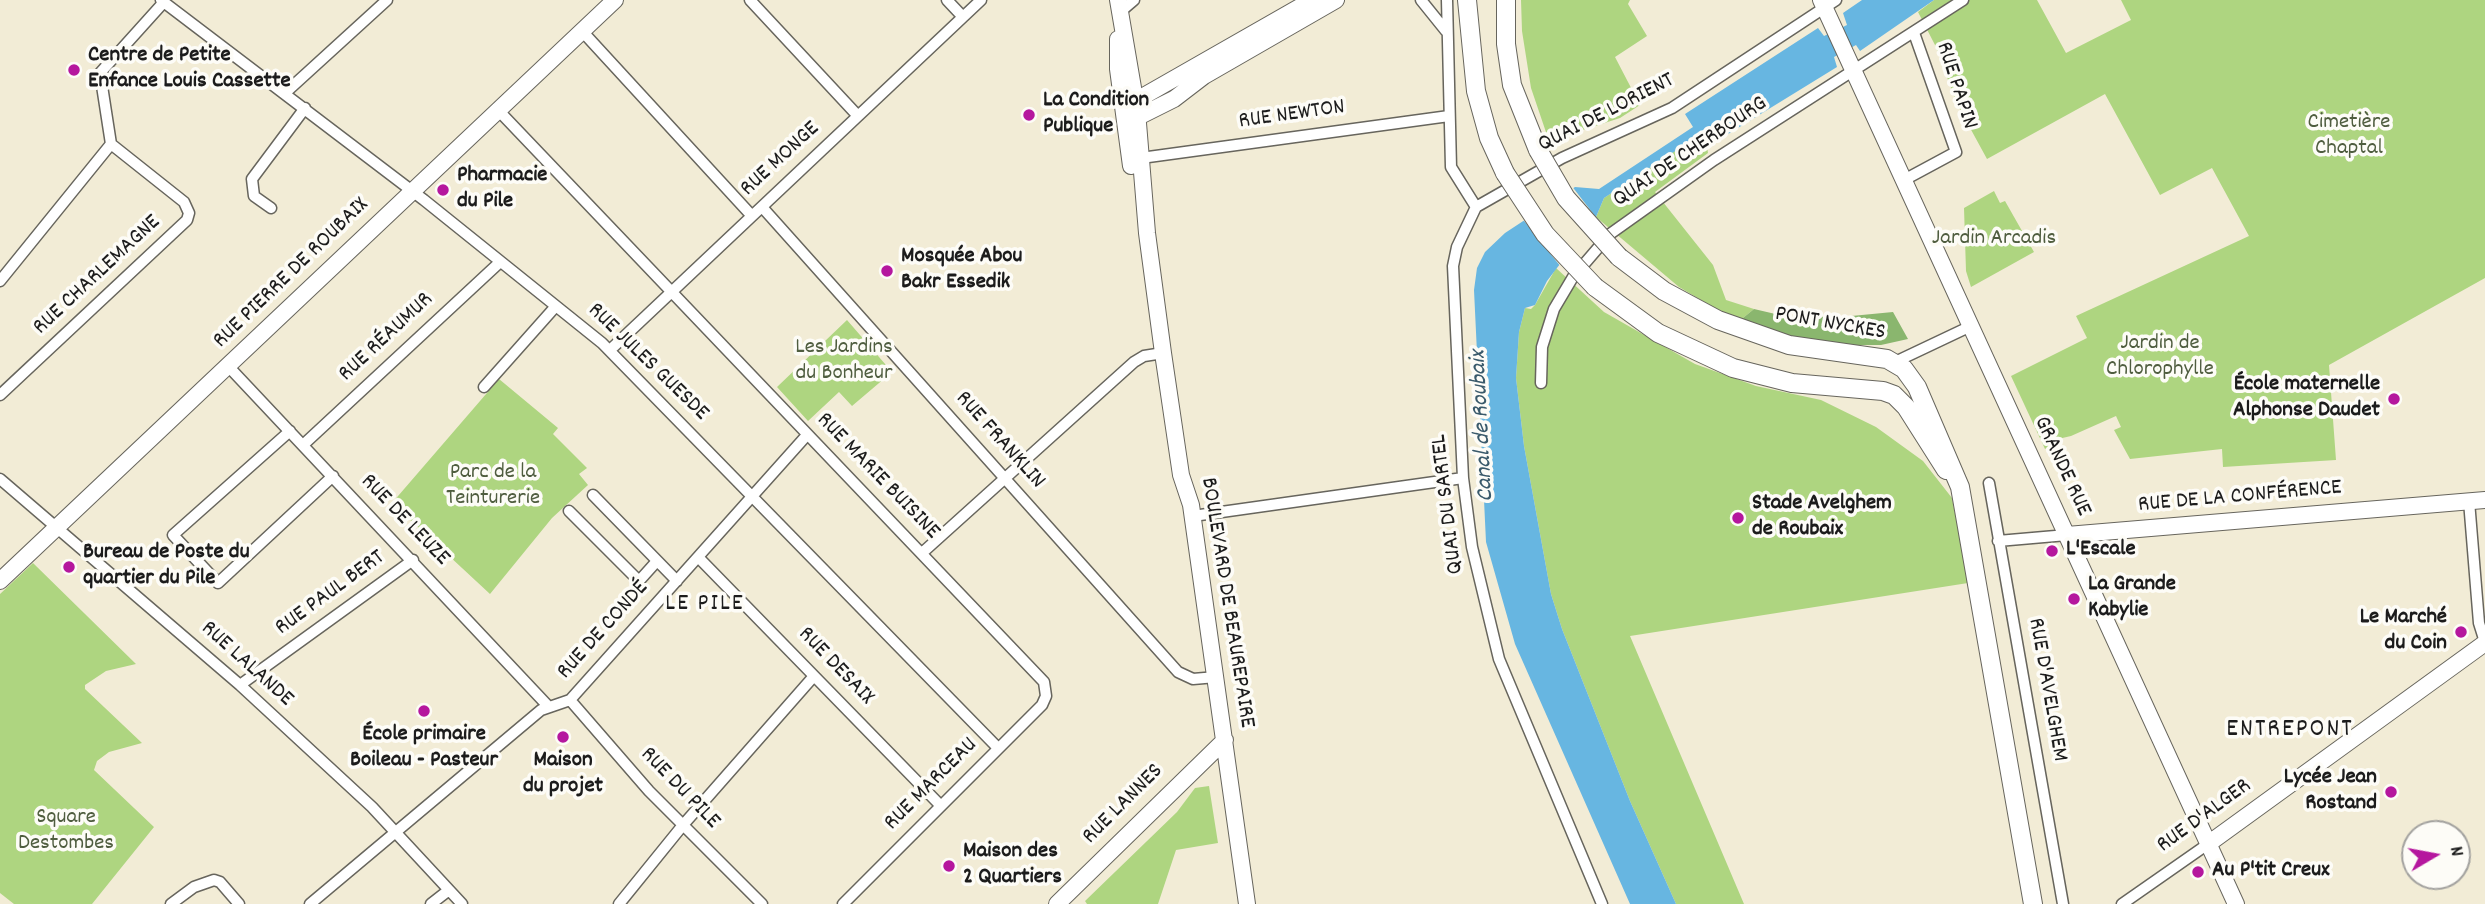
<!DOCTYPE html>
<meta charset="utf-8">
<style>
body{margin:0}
#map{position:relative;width:2485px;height:904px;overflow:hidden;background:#f2ecd6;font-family:Dekko,sans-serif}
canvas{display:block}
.north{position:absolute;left:2401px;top:820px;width:70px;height:70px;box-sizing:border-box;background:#fdfcf7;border:2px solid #a3a29f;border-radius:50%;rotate:80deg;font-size:19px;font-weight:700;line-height:28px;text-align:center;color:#1c1c1c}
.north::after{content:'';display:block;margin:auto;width:24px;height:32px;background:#b5179e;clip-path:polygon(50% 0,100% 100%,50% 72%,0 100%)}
</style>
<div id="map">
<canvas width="2485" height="904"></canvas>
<div class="north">N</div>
</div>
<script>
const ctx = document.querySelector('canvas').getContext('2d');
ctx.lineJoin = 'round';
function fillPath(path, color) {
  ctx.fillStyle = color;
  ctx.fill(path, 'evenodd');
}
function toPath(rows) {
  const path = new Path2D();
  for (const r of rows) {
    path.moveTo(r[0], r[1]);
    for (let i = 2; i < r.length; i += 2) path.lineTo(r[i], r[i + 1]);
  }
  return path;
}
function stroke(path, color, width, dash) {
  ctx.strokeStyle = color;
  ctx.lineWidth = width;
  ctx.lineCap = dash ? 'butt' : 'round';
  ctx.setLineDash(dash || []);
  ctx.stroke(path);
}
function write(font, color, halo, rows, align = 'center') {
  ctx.font = font + ' Dekko,sans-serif';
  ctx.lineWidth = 7;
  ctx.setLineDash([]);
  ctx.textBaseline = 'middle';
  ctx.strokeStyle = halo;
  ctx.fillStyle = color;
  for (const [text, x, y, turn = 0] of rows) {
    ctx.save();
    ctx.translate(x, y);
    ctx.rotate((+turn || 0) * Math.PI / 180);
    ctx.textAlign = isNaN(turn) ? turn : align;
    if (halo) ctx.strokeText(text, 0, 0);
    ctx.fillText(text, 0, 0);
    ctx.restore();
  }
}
const green = toPath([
 [1521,0,1630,0,1628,4,1647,36,1615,57,1640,105,1620,118,1549,141,1531,88,1522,31],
 [1934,0,2037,0,2066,53,2131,20,2121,0,2485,0,2485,278,2329,365,2336,460,2223,467,2222,449,2130,459,2114,430,2121,427,2116,416,2071,436,2058,439,2045,449,2011,376,2087,338,2076,316,2249,236,2212,168,2160,195,2105,94,1987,159,1957,104,1935,45,1918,12],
 [1698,135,1707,147,1708,153,1655,192,1713,265,1726,300,1754,309,1738,322,1679,287,1596,217,1604,198],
 [1994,191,2000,203,2005,201,2034,252,1971,287,1966,271,1964,208],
 [1556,268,1604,312,1695,364,1756,386,1821,400,1876,427,1923,461,1952,498,1968,583,1630,636,1744,904,1676,904,1630,801,1562,629,1551,594,1524,446,1516,378,1519,332,1525,308,1531,309,1535,305],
 [847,320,892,372,852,406,839,392,808,421,777,387],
 [499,379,558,428,553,434,587,468,579,474,588,485,552,518,490,594,392,503],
 [33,563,136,664,106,671,85,685,85,689,142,743,109,752,97,761,94,770,154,827,92,904,14,904,0,893,0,594],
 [1209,786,1218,843,1176,850,1158,904,1087,904,1085,901,1177,812,1195,788]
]);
const forest = toPath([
 [1754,309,1784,316,1841,317,1893,312,1908,339,1881,345,1829,345,1782,336,1738,322]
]);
const water = toPath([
 [1862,0,1934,0,1860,51,1856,45,1834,57,1837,67,1707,147,1698,136,1604,198,1596,217,1547,281,1535,305,1525,308,1519,332,1516,378,1524,446,1551,594,1562,629,1630,801,1676,904,1630,904,1515,644,1486,542,1474,290,1477,268,1485,252,1505,233,1575,187,1599,189,1693,127,1685,114,1818,28,1824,36,1847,25,1843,13]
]);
const pier = toPath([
 [1571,185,1598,220,1561,267,1521,217]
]);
const street = toPath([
 [161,0,424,200,602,343,998,748],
 [750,0,858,116],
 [947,0,963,17],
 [1421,0,1446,31],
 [1447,0,1451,167,1476,207],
 [1120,12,1134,0],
 [582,31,752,216],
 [285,93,387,0],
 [498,110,1044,682,1046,696,1042,705,843,904],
 [1141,158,1449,116],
 [1904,180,1956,152,1914,33],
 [762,207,1178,672,1193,679,1216,677],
 [1476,207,1457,247,1453,266,1463,478,1472,547,1499,659,1602,904],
 [1476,207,1562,158,1672,108,1836,0],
 [271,208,254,196,252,179,305,108],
 [0,281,111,144,100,73,164,2],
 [610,350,981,0],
 [1895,362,1971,326],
 [228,366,548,706],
 [1541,383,1542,347,1554,309,1573,277,1610,234,1714,160,1963,0],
 [484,387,556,306],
 [0,395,187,220,189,213,184,202,111,144],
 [290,431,173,535,218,583,333,476],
 [303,445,499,263],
 [0,479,240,685,372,807,462,904],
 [1989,483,2063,904],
 [593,495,677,581],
 [2469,501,2479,623,2485,642],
 [569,511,639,581,657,561],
 [1193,516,1463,478],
 [1998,541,2067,535],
 [922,553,1134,362,1144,356,1163,353],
 [698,557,941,806],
 [240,685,413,560],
 [570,700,649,791,762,904],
 [171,904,194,887,214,880,220,882,239,904],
 [310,904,541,710,570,700,807,435],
 [431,904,449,890],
 [619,904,683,825,814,676],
 [2122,904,2208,844]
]);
const secondary = toPath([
 [1118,0,1137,111,1147,233,1163,353,1181,475,1191,505,1247,904],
 [1821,0,2236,904],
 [1118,39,1118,69,1131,166],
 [1128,105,1312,0],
 [1130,121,1174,99,1204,76,1336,0],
 [2067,535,2485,500],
 [0,581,615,0],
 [2208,844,2485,643],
 [1057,904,1225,740]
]);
const primary = toPath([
 [1467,0,1476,91,1489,138,1505,173],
 [1506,0,1506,44,1512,85,1538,150],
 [1619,257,1664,291,1718,320,1789,345,1887,359,1904,369,1917,387,1960,487,2033,904],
 [1595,287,1658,333,1733,368,1792,383,1883,391,1894,395,1906,407,1946,470]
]);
const primaryBridge = toPath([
 [1538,150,1566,198,1619,257],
 [1505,173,1545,234,1595,287]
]);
const markers = [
 [74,70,7,"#b5179e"],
 [1029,115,7,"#b5179e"],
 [443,190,7,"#b5179e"],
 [887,271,7,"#b5179e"],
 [2394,399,7,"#b5179e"],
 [1738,518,7,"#b5179e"],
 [2052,551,7,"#b5179e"],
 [69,567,7,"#b5179e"],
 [2074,599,7,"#b5179e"],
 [2461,632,7,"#b5179e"],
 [424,711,7,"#b5179e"],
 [563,737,7,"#b5179e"],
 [2391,792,7,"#b5179e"],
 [949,866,7,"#b5179e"],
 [2198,872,7,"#b5179e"]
];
const poiNames = [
 ["Centre de Petite",88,57],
 ["Enfance Louis Cassette",88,83],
 ["La Condition",1043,102],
 ["Publique",1043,128],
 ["Pharmacie",457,177],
 ["du Pile",457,203],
 ["Mosquée Abou",901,258],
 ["Bakr Essedik",901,284],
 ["École maternelle",2380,386,"right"],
 ["Alphonse Daudet",2380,412,"right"],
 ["Stade Avelghem",1752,505],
 ["de Roubaix",1752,531],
 ["L'Escale",2066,551],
 ["Bureau de Poste du",83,554],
 ["quartier du Pile",83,580],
 ["La Grande",2088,586],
 ["Kabylie",2088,612],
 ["Le Marché",2447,619,"right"],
 ["du Coin",2447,645,"right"],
 ["École primaire",424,736,"center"],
 ["Boileau - Pasteur",424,762,"center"],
 ["Maison",563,762,"center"],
 ["du projet",563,788,"center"],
 ["Lycée Jean",2377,779,"right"],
 ["Rostand",2377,805,"right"],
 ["Maison des",963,853],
 ["2 Quartiers",963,879],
 ["Au P'tit Creux",2212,872]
];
const streetNames = [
 ["RUE PAPIN",1955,86,72],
 ["QUAI DE LORIENT",1607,114,-27],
 ["RUE NEWTON",1292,116,-8],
 ["QUAI DE CHERBOURG",1691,153,-34],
 ["RUE MONGE",781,160,-43],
 ["RUE PIERRE DE ROUBAIX",292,274,-44],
 ["RUE CHARLEMAGNE",98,276,-43],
 ["PONT NYCKES",1830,325,10],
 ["RUE RÉAUMUR",387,338,-43],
 ["RUE JULES GUESDE",647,363,44],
 ["RUE FRANKLIN",999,441,48],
 ["GRANDE RUE",2061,467,65],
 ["RUE MARIE BUISINE",877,477,46],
 ["RUE DE LA CONFÉRENCE",2240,498,-5],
 ["QUAI DU SARTEL",1449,504,-97],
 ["RUE DE LEUZE",404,521,46],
 ["RUE PAUL BERT",331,594,-36],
 ["BOULEVARD DE BEAUREPAIRE",1226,603,81],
 ["RUE DE CONDÉ",604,631,-48],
 ["RUE LALANDE",246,665,42],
 ["RUE DESAIX",835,667,46],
 ["RUE D'AVELGHEM",2046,690,80],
 ["RUE MARCEAU",932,785,-45],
 ["RUE DU PILE",679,789,46],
 ["RUE LANNES",1124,805,-45],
 ["RUE D'ALGER",2205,817,-36]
];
const parkNames = [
 ["Cimetière",2349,124],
 ["Chaptal",2349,150],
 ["Jardin Arcadis",1994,240],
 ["Jardin de",2160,345],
 ["Chlorophylle",2160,371],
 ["Les Jardins",844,349],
 ["du Bonheur",844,375],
 ["Parc de la",493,474],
 ["Teinturerie",493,500],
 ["Square",66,819],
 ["Destombes",66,845]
];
const waterNames = [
 ["Canal de Roubaix",1484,426,-93]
];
const neighbourhoodNames = [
 ["LE PILE",705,606]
];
const quarterNames = [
 ["ENTREPONT",2290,731]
];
fillPath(green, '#aed580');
fillPath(forest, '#8ab66e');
fillPath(water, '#67b6e1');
fillPath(pier, '#f2ecd6');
stroke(street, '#67655d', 13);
stroke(secondary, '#67655d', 18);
stroke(primary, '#67655d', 20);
stroke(street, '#fff', 10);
stroke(secondary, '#fff', 16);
stroke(primary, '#fff', 18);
stroke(primaryBridge, '#67655d', 20, []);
stroke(primaryBridge, '#fff', 18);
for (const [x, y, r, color] of markers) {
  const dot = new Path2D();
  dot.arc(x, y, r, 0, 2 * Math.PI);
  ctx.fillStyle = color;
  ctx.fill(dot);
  stroke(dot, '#fdfcf7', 2.5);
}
write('bold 23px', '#1c1c1c', '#fdfcf7', poiNames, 'left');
write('23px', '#1c1c1c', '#fdfcf7', streetNames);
write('23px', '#4f5d3f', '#fdfcf7', parkNames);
write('italic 24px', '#3a5a6b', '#fdfcf7', waterNames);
ctx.letterSpacing = '2px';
write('24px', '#1c1c1c', '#fdfcf7', neighbourhoodNames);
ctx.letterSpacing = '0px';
ctx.letterSpacing = '2px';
write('26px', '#1c1c1c', '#fdfcf7', quarterNames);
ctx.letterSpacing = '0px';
</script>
